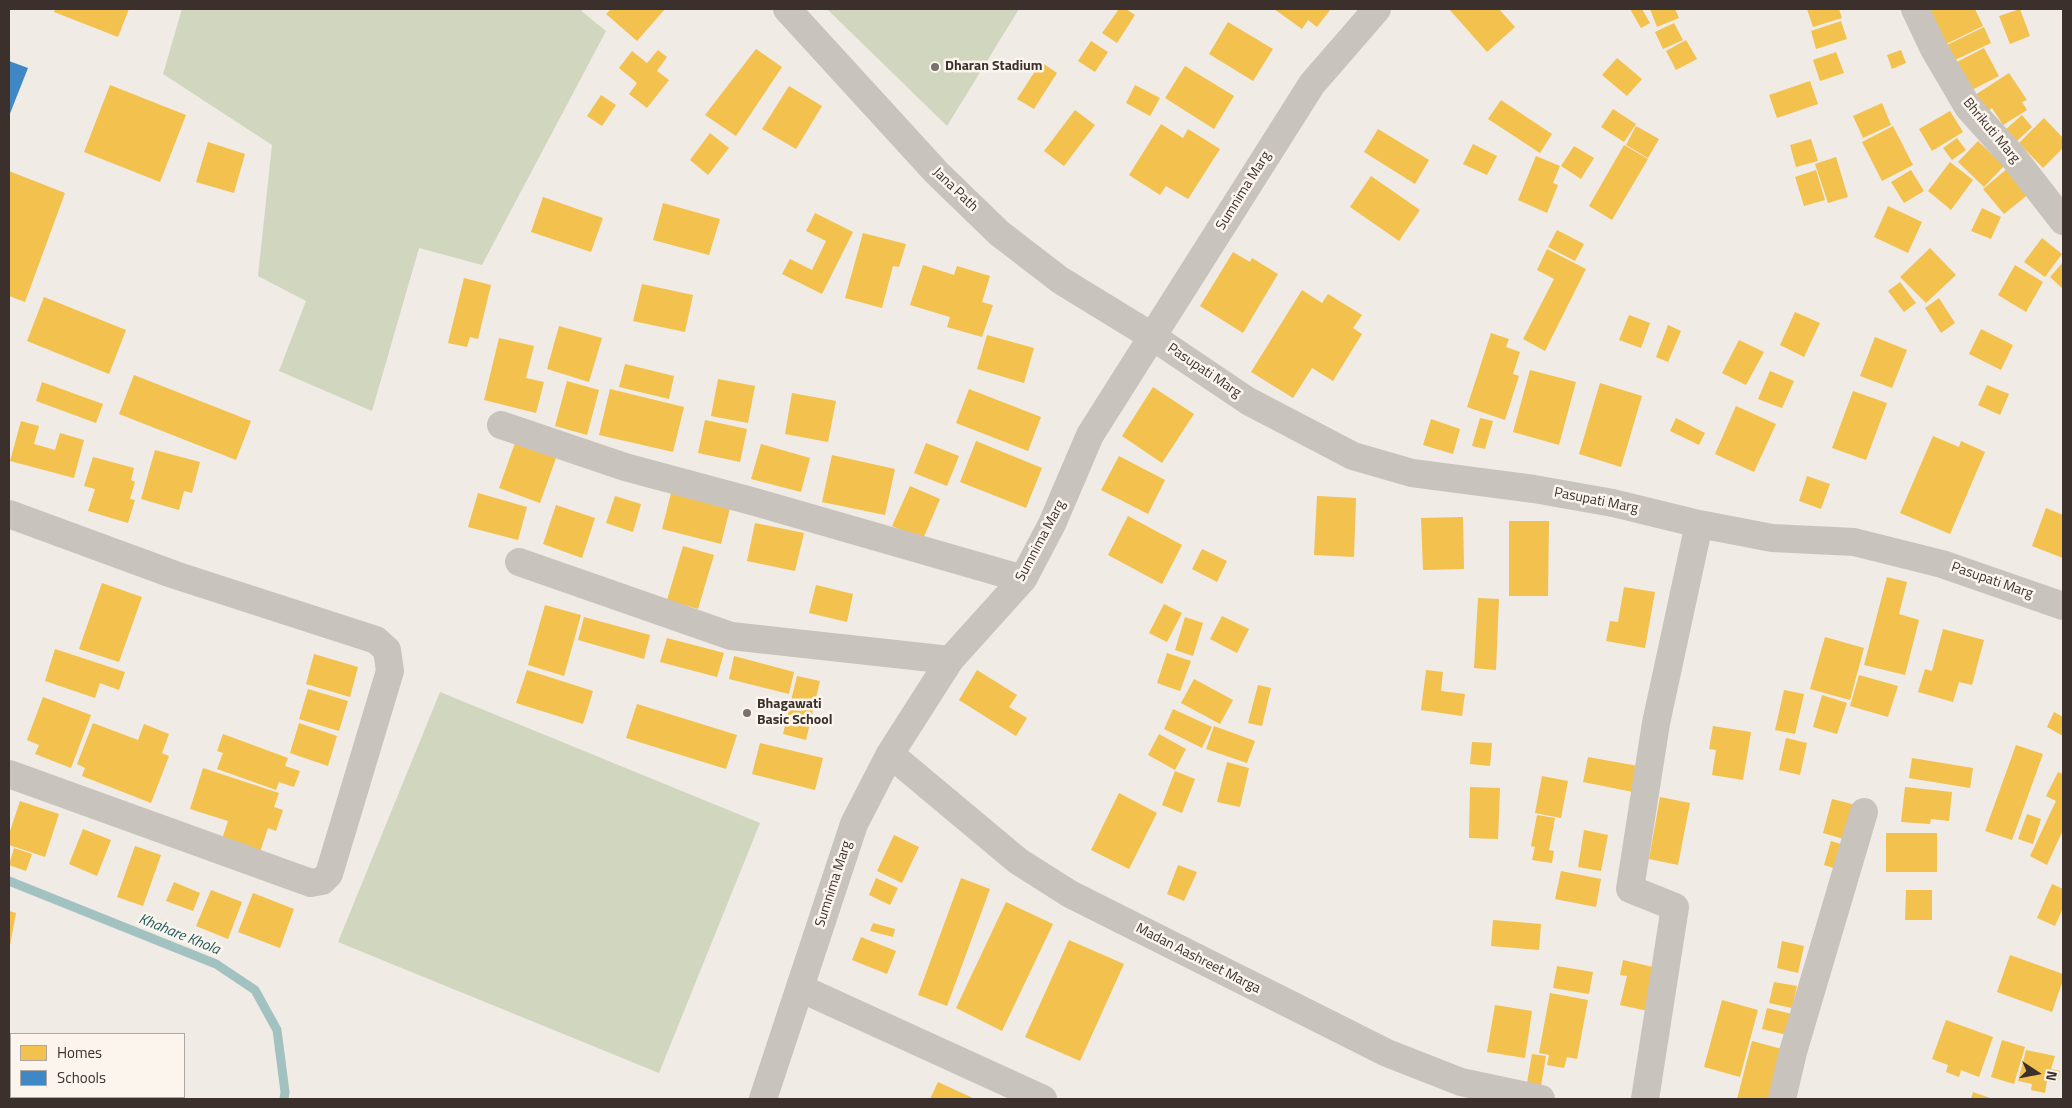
<!DOCTYPE html>
<style>
body{margin:0}
#map{position:relative;width:2072px;height:1108px;overflow:hidden;background:#f0ebe5;font-family:"Titillium Web",sans-serif}
canvas{display:block}
.frame{position:absolute;inset:0;border:10px solid #3b302b;pointer-events:none}
.legend{position:absolute;left:10px;top:1033px;width:175px;height:65px;box-sizing:border-box;background:#fbf5ee;border:1px solid #aea6a0;margin:0;padding:6px 9px;list-style:none;font-size:15px;color:#3b302b}
.legend li{display:flex;align-items:center;gap:10px;height:25px}
.legend b{width:25px;border:1px solid #aea6a0}
.north{position:absolute;left:2012px;top:1048px;width:50px;height:50px;-webkit-text-stroke:4px #fbf5ee;paint-order:stroke;rotate:101deg;font-size:14px;font-weight:700;line-height:20px;text-align:center;color:#3b302b}
.north::after{content:'';display:block;margin:auto;width:18px;height:22px;background:#3b302b;clip-path:polygon(50% 0,100% 100%,50% 72%,0 100%)}
</style>
<div id="map">
<canvas width="2072" height="1108"></canvas>
<div class="frame"></div>
<ul class="legend">
<li><b style="height:14px;background:#f2c14e"></b>Homes</li>
<li><b style="height:14px;background:#3f88c5"></b>Schools</li>
</ul>
<div class="north">N</div>
</div>
<script>
const ctx = document.querySelector('canvas').getContext('2d');
ctx.lineJoin = 'round';
function fillPath(path, color) {
  ctx.fillStyle = color;
  ctx.fill(path, 'evenodd');
}
function toPath(rows) {
  const path = new Path2D();
  for (const r of rows) {
    path.moveTo(r[0], r[1]);
    for (let i = 2; i < r.length; i += 2) path.lineTo(r[i], r[i + 1]);
  }
  return path;
}
function stroke(path, color, width, dash) {
  ctx.strokeStyle = color;
  ctx.lineWidth = width;
  ctx.lineCap = dash ? 'butt' : 'round';
  ctx.setLineDash(dash || []);
  ctx.stroke(path);
}
function write(font, color, halo, rows, align = 'center') {
  ctx.font = font + ' "Titillium Web",sans-serif';
  ctx.lineWidth = 5;
  ctx.setLineDash([]);
  ctx.textBaseline = 'middle';
  ctx.strokeStyle = halo;
  ctx.fillStyle = color;
  for (const [text, x, y, turn = 0] of rows) {
    ctx.save();
    ctx.translate(x, y);
    ctx.rotate((+turn || 0) * Math.PI / 180);
    ctx.textAlign = isNaN(turn) ? turn : align;
    if (halo) ctx.strokeText(text, 0, 0);
    ctx.fillText(text, 0, 0);
    ctx.restore();
  }
}
const green = toPath([
 [182,9,579,9,606,31,482,265,419,248,372,411,279,371,306,301,258,276,272,145,163,74],
 [827,9,1019,9,947,126],
 [440,692,760,823,659,1073,338,942]
]);
const homes = toPath([
 [55,9,129,9,118,37,54,12],
 [611,9,665,9,637,41,606,14],
 [1119,9,1126,9,1135,15,1117,43,1102,33],
 [1274,9,1328,9,1330,10,1317,27,1308,20,1302,29],
 [1449,9,1499,9,1515,27,1487,52],
 [1630,9,1642,9,1650,23,1641,28],
 [1650,9,1675,9,1679,18,1657,27],
 [1807,9,1839,9,1842,18,1813,27],
 [1927,9,1975,9,1983,26,1940,47],
 [2020,9,2030,36,2010,44,1999,16],
 [1841,21,1847,39,1816,49,1811,31],
 [1228,22,1273,49,1253,81,1209,54],
 [1674,23,1683,40,1663,49,1655,32],
 [1984,27,1991,43,1955,60,1947,45],
 [1686,40,1697,59,1676,70,1666,51],
 [1091,41,1108,52,1095,72,1078,61],
 [1984,48,1999,76,1968,92,1953,64],
 [756,49,782,67,736,136,705,115],
 [658,50,667,57,657,71,669,80,647,108,629,94,637,83,619,68,632,51,647,63],
 [1901,50,1906,63,1892,69,1887,55],
 [1836,52,1844,73,1820,81,1813,60],
 [1617,58,1642,79,1627,96,1602,75],
 [1041,62,1057,73,1034,109,1017,99],
 [1185,66,1234,96,1214,129,1165,98],
 [2009,73,2027,100,2022,102,2027,110,2003,125,1992,108,1983,114,1972,97],
 [1810,81,1818,104,1777,118,1769,95],
 [110,85,186,115,160,182,84,152],
 [1135,85,1160,98,1150,116,1126,103],
 [789,86,822,106,796,149,762,129],
 [601,95,616,105,602,126,587,116],
 [1501,100,1552,134,1540,153,1488,119],
 [1882,103,1891,125,1863,138,1853,116],
 [1613,109,1636,124,1624,142,1601,127],
 [1075,110,1095,125,1064,166,1044,151],
 [1950,111,1963,132,1932,151,1919,129],
 [2022,115,2032,127,2017,141,2006,129],
 [2044,118,2063,138,2063,148,2043,168,2019,143],
 [1161,124,1183,138,1188,129,1220,149,1188,199,1166,186,1160,195,1129,175],
 [1636,126,1659,139,1648,158,1626,145],
 [1893,126,1913,165,1882,181,1862,142],
 [1378,129,1429,160,1415,184,1364,152],
 [710,133,729,148,708,175,690,160],
 [1957,138,1966,150,1952,160,1943,148],
 [1811,139,1818,161,1796,167,1790,145],
 [1978,141,2004,166,1984,187,1958,162],
 [208,142,245,154,234,193,196,182],
 [1473,144,1497,156,1487,175,1463,164],
 [1624,145,1648,159,1612,220,1589,206],
 [1574,146,1594,158,1581,179,1561,166],
 [1536,156,1560,166,1553,183,1558,185,1547,213,1518,200],
 [1836,157,1848,197,1828,203,1815,164],
 [1950,162,1973,180,1951,210,1928,191],
 [2008,168,2030,193,2004,214,1983,189],
 [1816,170,1825,200,1804,206,1795,177],
 [1911,170,1924,191,1904,203,1891,182],
 [9,171,65,193,25,302,9,296],
 [1371,176,1420,210,1399,241,1350,207],
 [543,197,603,218,591,252,531,232],
 [663,203,720,219,709,255,653,240],
 [1888,206,1922,222,1908,253,1874,237],
 [1982,208,2001,217,1991,239,1971,231],
 [815,213,853,232,822,294,782,274,790,259,812,270,826,241,806,231],
 [1557,230,1584,244,1575,261,1548,247],
 [863,233,906,244,899,267,893,266,882,308,845,298],
 [2042,238,2062,254,2045,277,2024,262],
 [1930,248,1956,275,1926,303,1900,277],
 [1547,249,1586,269,1545,351,1523,339,1554,279,1537,270],
 [1233,252,1250,262,1252,258,1278,274,1243,333,1200,306],
 [2063,262,2063,289,2050,277],
 [923,265,954,275,957,266,990,276,982,302,993,305,982,337,947,327,950,317,910,305],
 [2015,265,2043,282,2026,312,1998,295],
 [464,278,491,285,478,339,470,337,467,347,448,343],
 [1900,282,1916,303,1904,312,1888,291],
 [642,284,693,295,685,332,633,321],
 [1302,290,1322,303,1328,294,1362,315,1353,328,1362,334,1333,381,1312,368,1293,398,1251,372],
 [44,297,126,330,109,374,27,341],
 [1939,298,1955,323,1941,333,1925,308],
 [1795,312,1820,323,1804,357,1780,345],
 [1629,315,1650,323,1641,348,1619,340],
 [1668,325,1681,331,1668,362,1656,357],
 [559,326,602,338,589,382,547,369],
 [1981,329,2013,345,2001,370,1969,354],
 [1491,333,1509,339,1506,347,1520,352,1513,374,1519,376,1505,420,1467,407],
 [987,335,1034,348,1024,383,977,369],
 [1875,337,1907,350,1892,388,1860,376],
 [499,338,534,346,526,378,544,382,536,413,484,400],
 [1739,340,1764,352,1746,385,1722,373],
 [625,364,674,376,669,399,619,387],
 [1530,370,1576,382,1559,445,1513,432],
 [1770,371,1794,381,1782,408,1758,399],
 [134,375,251,421,236,460,119,414],
 [718,379,755,386,748,423,711,416],
 [567,381,599,390,587,435,555,426],
 [42,382,103,404,96,423,36,401],
 [1600,383,1642,396,1621,467,1579,454],
 [1987,385,2009,394,2000,415,1978,405],
 [1153,387,1194,414,1162,463,1122,436],
 [610,389,684,407,673,452,599,435],
 [969,389,1041,417,1028,451,956,423],
 [1853,391,1887,403,1866,460,1832,448],
 [792,393,836,401,828,442,785,434],
 [1736,406,1776,424,1754,472,1715,454],
 [1480,418,1493,421,1485,449,1472,446],
 [1676,418,1705,433,1699,445,1670,431],
 [1431,419,1460,429,1453,454,1423,445],
 [705,420,747,429,740,462,698,453],
 [21,421,39,426,34,444,55,450,60,433,84,440,74,478,10,461],
 [1933,436,1959,447,1961,441,1985,452,1950,534,1900,513],
 [976,441,1042,468,1026,508,960,482],
 [515,443,556,458,540,503,499,488],
 [926,443,959,456,947,486,914,473],
 [761,444,810,458,801,492,751,479],
 [155,450,200,462,192,493,184,491,179,510,141,499],
 [832,455,895,469,885,515,822,502],
 [1119,456,1165,480,1148,514,1101,490],
 [93,457,134,468,131,480,135,482,130,499,135,500,128,523,88,511,95,489,84,486],
 [1807,476,1830,484,1821,509,1799,501],
 [910,486,940,499,923,539,892,526],
 [478,493,527,507,518,540,468,527],
 [671,493,730,508,721,544,662,529],
 [615,496,641,504,633,532,606,523],
 [1317,496,1356,498,1354,557,1314,555],
 [556,505,595,518,582,558,543,544],
 [2046,508,2063,515,2063,558,2032,546],
 [1128,516,1182,545,1162,584,1108,555],
 [1463,517,1464,569,1423,570,1421,518],
 [1509,521,1549,521,1548,596,1509,596],
 [755,523,804,533,795,571,747,561],
 [683,546,714,555,698,609,667,600],
 [1202,549,1227,561,1217,582,1192,569],
 [1887,577,1907,582,1899,614,1919,620,1905,675,1864,665],
 [102,583,142,597,119,662,79,649],
 [816,585,853,594,847,622,809,613],
 [1624,587,1655,592,1645,648,1606,641,1610,621,1618,622],
 [1478,598,1499,599,1496,670,1474,668],
 [1164,604,1182,613,1167,642,1149,633],
 [545,605,581,615,564,676,528,665],
 [1222,616,1249,629,1237,653,1210,639],
 [584,617,650,635,644,659,578,640],
 [1185,617,1203,623,1193,656,1175,650],
 [1943,629,1984,640,1972,685,1959,682,1953,702,1918,692,1925,669,1932,671],
 [1825,637,1864,648,1850,700,1810,689],
 [667,638,724,653,717,677,660,662],
 [55,649,125,672,119,690,100,683,95,698,45,681],
 [1167,653,1191,661,1180,691,1157,683],
 [314,654,358,667,350,697,306,684],
 [734,656,794,672,789,694,729,679],
 [527,670,593,691,583,724,516,703],
 [977,670,1017,695,1009,707,1027,718,1016,736,959,700],
 [1426,670,1443,672,1441,691,1465,694,1462,716,1421,710],
 [1859,675,1898,686,1888,717,1850,706],
 [797,676,820,681,806,740,783,734],
 [1194,679,1233,700,1220,724,1181,703],
 [1258,685,1271,688,1262,726,1248,723],
 [308,689,348,701,339,731,299,719],
 [1784,690,1804,694,1795,734,1775,730],
 [1822,695,1847,703,1837,734,1813,727],
 [43,697,91,715,71,768,35,754,39,745,27,740],
 [637,704,737,735,726,769,626,738],
 [1173,709,1212,727,1202,748,1164,729],
 [2054,712,2063,717,2063,736,2047,727],
 [93,723,138,740,144,724,169,734,162,753,169,756,151,803,82,776,85,768,77,764],
 [299,723,337,736,328,766,290,753],
 [1214,726,1255,741,1247,763,1206,749],
 [1713,726,1751,732,1743,780,1712,775,1716,750,1709,749],
 [223,734,288,758,285,766,300,771,294,787,279,782,276,790,217,769,223,753,217,751],
 [1159,734,1186,749,1175,770,1148,755],
 [1786,738,1807,743,1800,775,1779,770],
 [1472,742,1492,743,1490,766,1470,764],
 [760,743,823,758,815,790,752,774],
 [2016,745,2043,754,2012,840,1985,831],
 [1588,757,1638,766,1633,792,1583,782],
 [1912,758,1973,768,1970,788,1909,778],
 [1227,762,1249,768,1240,807,1217,802],
 [203,768,279,793,274,807,283,810,276,831,268,828,259,855,221,842,228,821,190,809],
 [1175,771,1195,779,1182,813,1162,805],
 [2058,772,2063,774,2063,830,2047,865,2030,856,2056,801,2046,796],
 [1542,776,1568,781,1561,818,1535,813],
 [1470,787,1500,788,1498,839,1469,838],
 [1905,787,1952,792,1949,821,1931,819,1930,824,1901,822],
 [1119,793,1157,813,1129,869,1091,850],
 [1660,797,1690,803,1678,865,1649,859],
 [1832,799,1856,805,1847,840,1823,833],
 [20,801,59,814,45,857,9,845,9,834],
 [2027,814,2041,819,2033,844,2018,839],
 [1537,815,1555,818,1549,850,1554,851,1552,863,1532,860,1535,847,1531,846],
 [83,829,111,840,97,876,69,864],
 [1584,830,1608,835,1601,871,1578,867],
 [1886,833,1937,833,1937,872,1886,872],
 [894,835,919,847,902,883,877,871],
 [1831,841,1847,846,1840,870,1824,865],
 [135,846,161,855,143,906,117,897],
 [14,848,32,854,26,871,9,865],
 [1178,865,1197,872,1184,901,1167,894],
 [1561,871,1601,879,1596,907,1555,899],
 [876,878,898,888,890,905,869,895],
 [961,878,990,889,947,1006,918,995],
 [174,882,200,893,193,911,166,901],
 [2052,884,2063,889,2063,908,2055,926,2037,918],
 [211,890,242,902,228,939,196,926],
 [1906,890,1932,890,1932,920,1905,920],
 [253,893,294,909,280,948,238,932],
 [1006,902,1053,924,1002,1031,956,1008],
 [9,911,16,913,10,945,9,945],
 [1493,920,1541,924,1539,950,1491,946],
 [873,923,895,929,893,937,870,931],
 [861,937,896,951,887,974,852,960],
 [1069,940,1124,964,1080,1061,1025,1037],
 [1782,941,1804,946,1798,973,1777,968],
 [2010,955,2063,974,2063,980,2052,1012,1997,992],
 [1623,960,1657,968,1648,1011,1620,1005,1627,976,1620,975],
 [1557,966,1593,972,1589,994,1553,988],
 [1774,982,1797,986,1792,1008,1769,1003],
 [1550,993,1588,1000,1577,1059,1567,1057,1564,1068,1547,1065,1549,1055,1539,1053],
 [1722,1000,1758,1010,1740,1077,1704,1067],
 [1495,1005,1532,1011,1525,1058,1487,1052],
 [1767,1008,1792,1014,1787,1035,1762,1029],
 [1946,1020,1993,1037,1979,1077,1961,1070,1959,1077,1946,1072,1948,1065,1932,1059],
 [9,1033,11,1033,11,1068,9,1067],
 [2002,1040,2025,1047,2014,1084,1991,1077],
 [1752,1041,1782,1049,1768,1099,1737,1099],
 [2026,1050,2055,1056,2051,1069,2060,1071,2057,1083,2047,1081,2045,1093,2031,1090,2032,1084,2018,1081],
 [1532,1054,1546,1056,1541,1086,1527,1083],
 [938,1082,975,1099,930,1099],
 [1973,1092,1993,1099,1971,1099]
]);
const schools = toPath([
 [9,61,28,68,9,116]
]);
const stream = toPath([
 [9,881,216,964,255,990,277,1030,285,1092,284,1099]
]);
const minor = toPath([
 [787,9,937,173,999,233,1060,280,1153,337,1248,401,1353,456,1412,473,1534,489,1613,503,1699,524,1772,538,1854,542,1942,564,2063,606],
 [1915,9,1934,49,1968,107,2014,158,2063,221],
 [501,425,625,467,755,502,1023,579],
 [9,514,175,575,376,640,387,650,390,671,329,874,322,881,311,883,9,774],
 [519,562,731,636,950,660],
 [890,754,1018,861,1070,894,1387,1053,1461,1082,1541,1099],
 [800,988,1043,1099],
 [763,1099,854,824,890,754,950,660,1023,579,1052,524,1090,435,1312,84,1377,9],
 [1645,1099,1675,907,1630,889,1656,723,1699,524],
 [1782,1099,1793,1052,1864,812]
]);
const markers = [
 [935,67,5,"#7a716c"],
 [747,713,5,"#7a716c"]
];
const poiNames = [
 ["Dharan Stadium",945,67],
 ["Bhagawati",757,705],
 ["Basic School",757,721]
];
const streetNames = [
 ["Bhrikuti Marg",1991,131,50],
 ["Jana Path",955,190,44],
 ["Sumnima Marg",1244,191,-58],
 ["Pasupati Marg",1204,371,34],
 ["Pasupati Marg",1596,501,11],
 ["Sumnima Marg",1041,541,-62],
 ["Pasupati Marg",1992,581,19],
 ["Sumnima Marg",834,884,-72],
 ["Madan Aashreet Marga",1198,959,27]
];
const waterNames = [
 ["Khahare Khola",179,935,22]
];
fillPath(green, '#d1d6bf');
fillPath(homes, '#f2c14e');
fillPath(schools, '#3f88c5');
stroke(stream, '#a1c2c1', 9);
stroke(minor, '#c9c3be', 28);
for (const [x, y, r, color] of markers) {
  const dot = new Path2D();
  dot.arc(x, y, r, 0, 2 * Math.PI);
  ctx.fillStyle = color;
  ctx.fill(dot);
  stroke(dot, '#fbf5ee', 2);
}
write('bold 14px', '#3b302b', '#fbf5ee', poiNames, 'left');
write('14px', '#3b302b', '#fbf5ee', streetNames);
write('italic 15px', '#1f5a5e', '#fbf5ee', waterNames);
</script>
